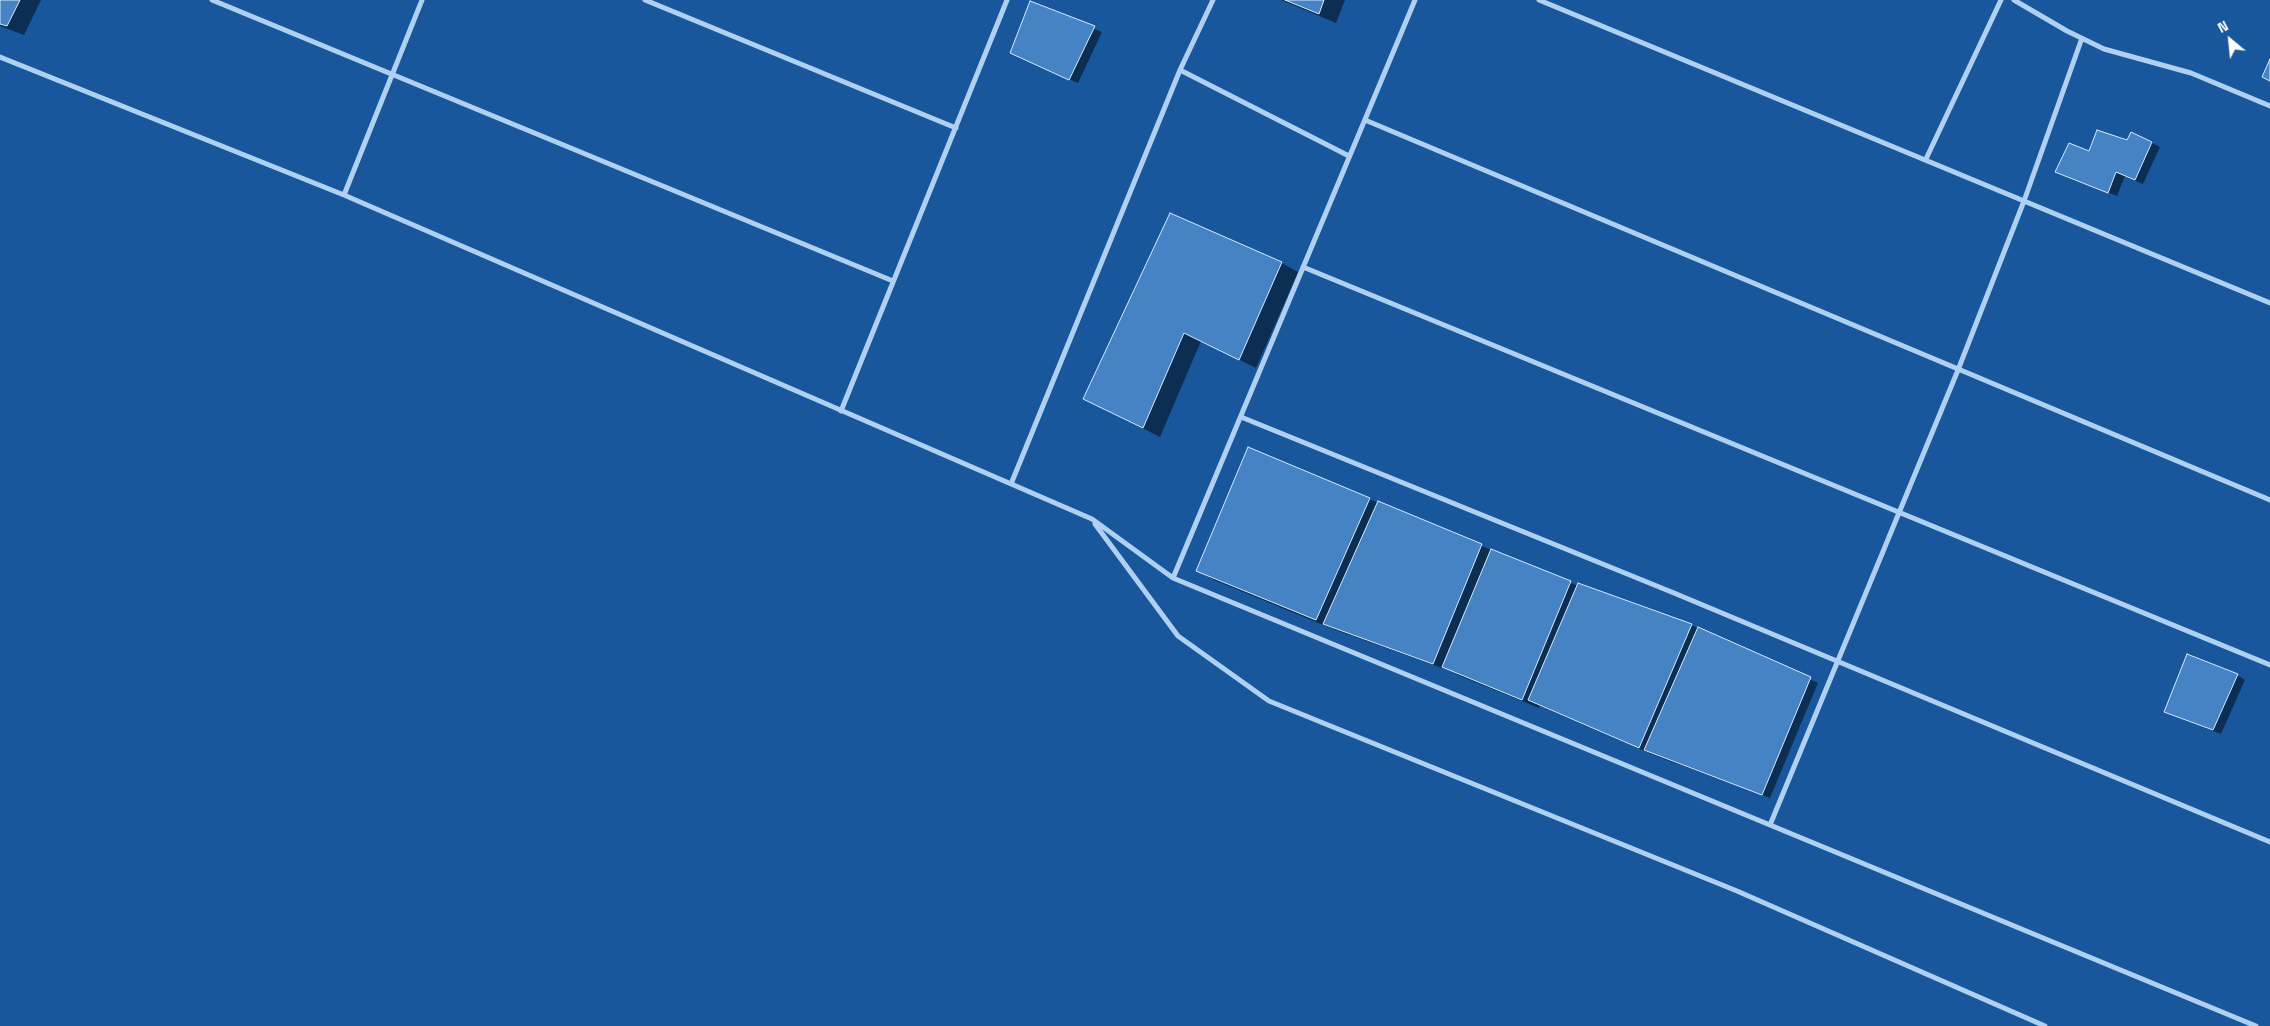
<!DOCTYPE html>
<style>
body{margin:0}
#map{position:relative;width:2270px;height:1026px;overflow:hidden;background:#18579c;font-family:"Space Grotesk",sans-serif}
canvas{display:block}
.north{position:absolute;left:2205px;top:15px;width:50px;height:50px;-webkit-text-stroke:4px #18579c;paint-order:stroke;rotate:332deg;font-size:14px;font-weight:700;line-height:20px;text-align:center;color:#fff}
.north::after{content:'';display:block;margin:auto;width:18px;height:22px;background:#fff;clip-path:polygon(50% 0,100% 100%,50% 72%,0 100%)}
</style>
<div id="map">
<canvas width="2270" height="1026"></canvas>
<div class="north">N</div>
</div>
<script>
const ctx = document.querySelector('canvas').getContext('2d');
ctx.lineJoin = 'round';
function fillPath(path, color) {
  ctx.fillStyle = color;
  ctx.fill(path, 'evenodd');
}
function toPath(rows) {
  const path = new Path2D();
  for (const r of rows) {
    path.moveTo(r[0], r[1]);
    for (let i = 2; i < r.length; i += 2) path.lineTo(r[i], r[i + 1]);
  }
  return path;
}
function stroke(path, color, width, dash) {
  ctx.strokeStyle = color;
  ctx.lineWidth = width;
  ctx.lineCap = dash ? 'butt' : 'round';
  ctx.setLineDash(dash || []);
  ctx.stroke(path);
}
const shadow = toPath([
 [0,0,41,0,24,35,0,26],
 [1281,0,1345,0,1336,23],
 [1031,3,1102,32,1078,83,1019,57],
 [2132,133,2160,147,2143,184,2125,176,2117,196,2057,172,2090,152,2127,142],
 [1282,263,1298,272,1256,368,1201,341,1160,437,1085,399],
 [1369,499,1578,586,1691,625,1818,683,1770,798,1656,756,1540,706,1539,708,1460,676,1443,666,1442,668,1333,629,1214,580,1198,570],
 [2237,675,2245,680,2221,734,2165,712]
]);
const building = toPath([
 [0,0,20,0,7,26,0,24,0,0],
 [1285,0,1324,0,1319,14,1285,0],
 [1030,1,1095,26,1069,80,1010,53,1030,1],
 [2270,59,2270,81,2262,77,2270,59],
 [2097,130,2127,140,2131,132,2152,142,2135,180,2116,172,2108,193,2055,172,2069,143,2089,151,2097,130],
 [1170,213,1282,262,1239,360,1184,333,1143,428,1083,399,1170,213],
 [1248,447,1370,498,1316,620,1196,571,1248,447],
 [1378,501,1482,544,1433,664,1323,624,1378,501],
 [1491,549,1571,581,1522,700,1442,667,1491,549],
 [1578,583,1692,624,1639,748,1528,700,1578,583],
 [1698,627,1811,677,1762,795,1644,750,1698,627],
 [2187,654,2238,674,2213,730,2164,712,2187,654]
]);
const street = toPath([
 [212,0,893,281],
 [645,0,956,128],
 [1539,0,2270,303],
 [2014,0,2067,31,2104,49,2191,73,2270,106],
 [0,57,344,195,1092,519,1173,578,2256,1026],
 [1180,70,1349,156],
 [1365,120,2270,500],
 [1926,159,2001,0],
 [344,195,422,0],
 [1303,267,2270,665],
 [841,411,1007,0],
 [1241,417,1674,593,2270,842],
 [1011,484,1180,70,1213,0],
 [1095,524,1178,636,1269,701,1737,891,2045,1026],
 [1173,578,1415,0],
 [1770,825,1958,370,2024,201,2082,38]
]);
fillPath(shadow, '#0007');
fillPath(building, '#4583c4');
stroke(building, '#d7e9fc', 1);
stroke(street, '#afd0f2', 5);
</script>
